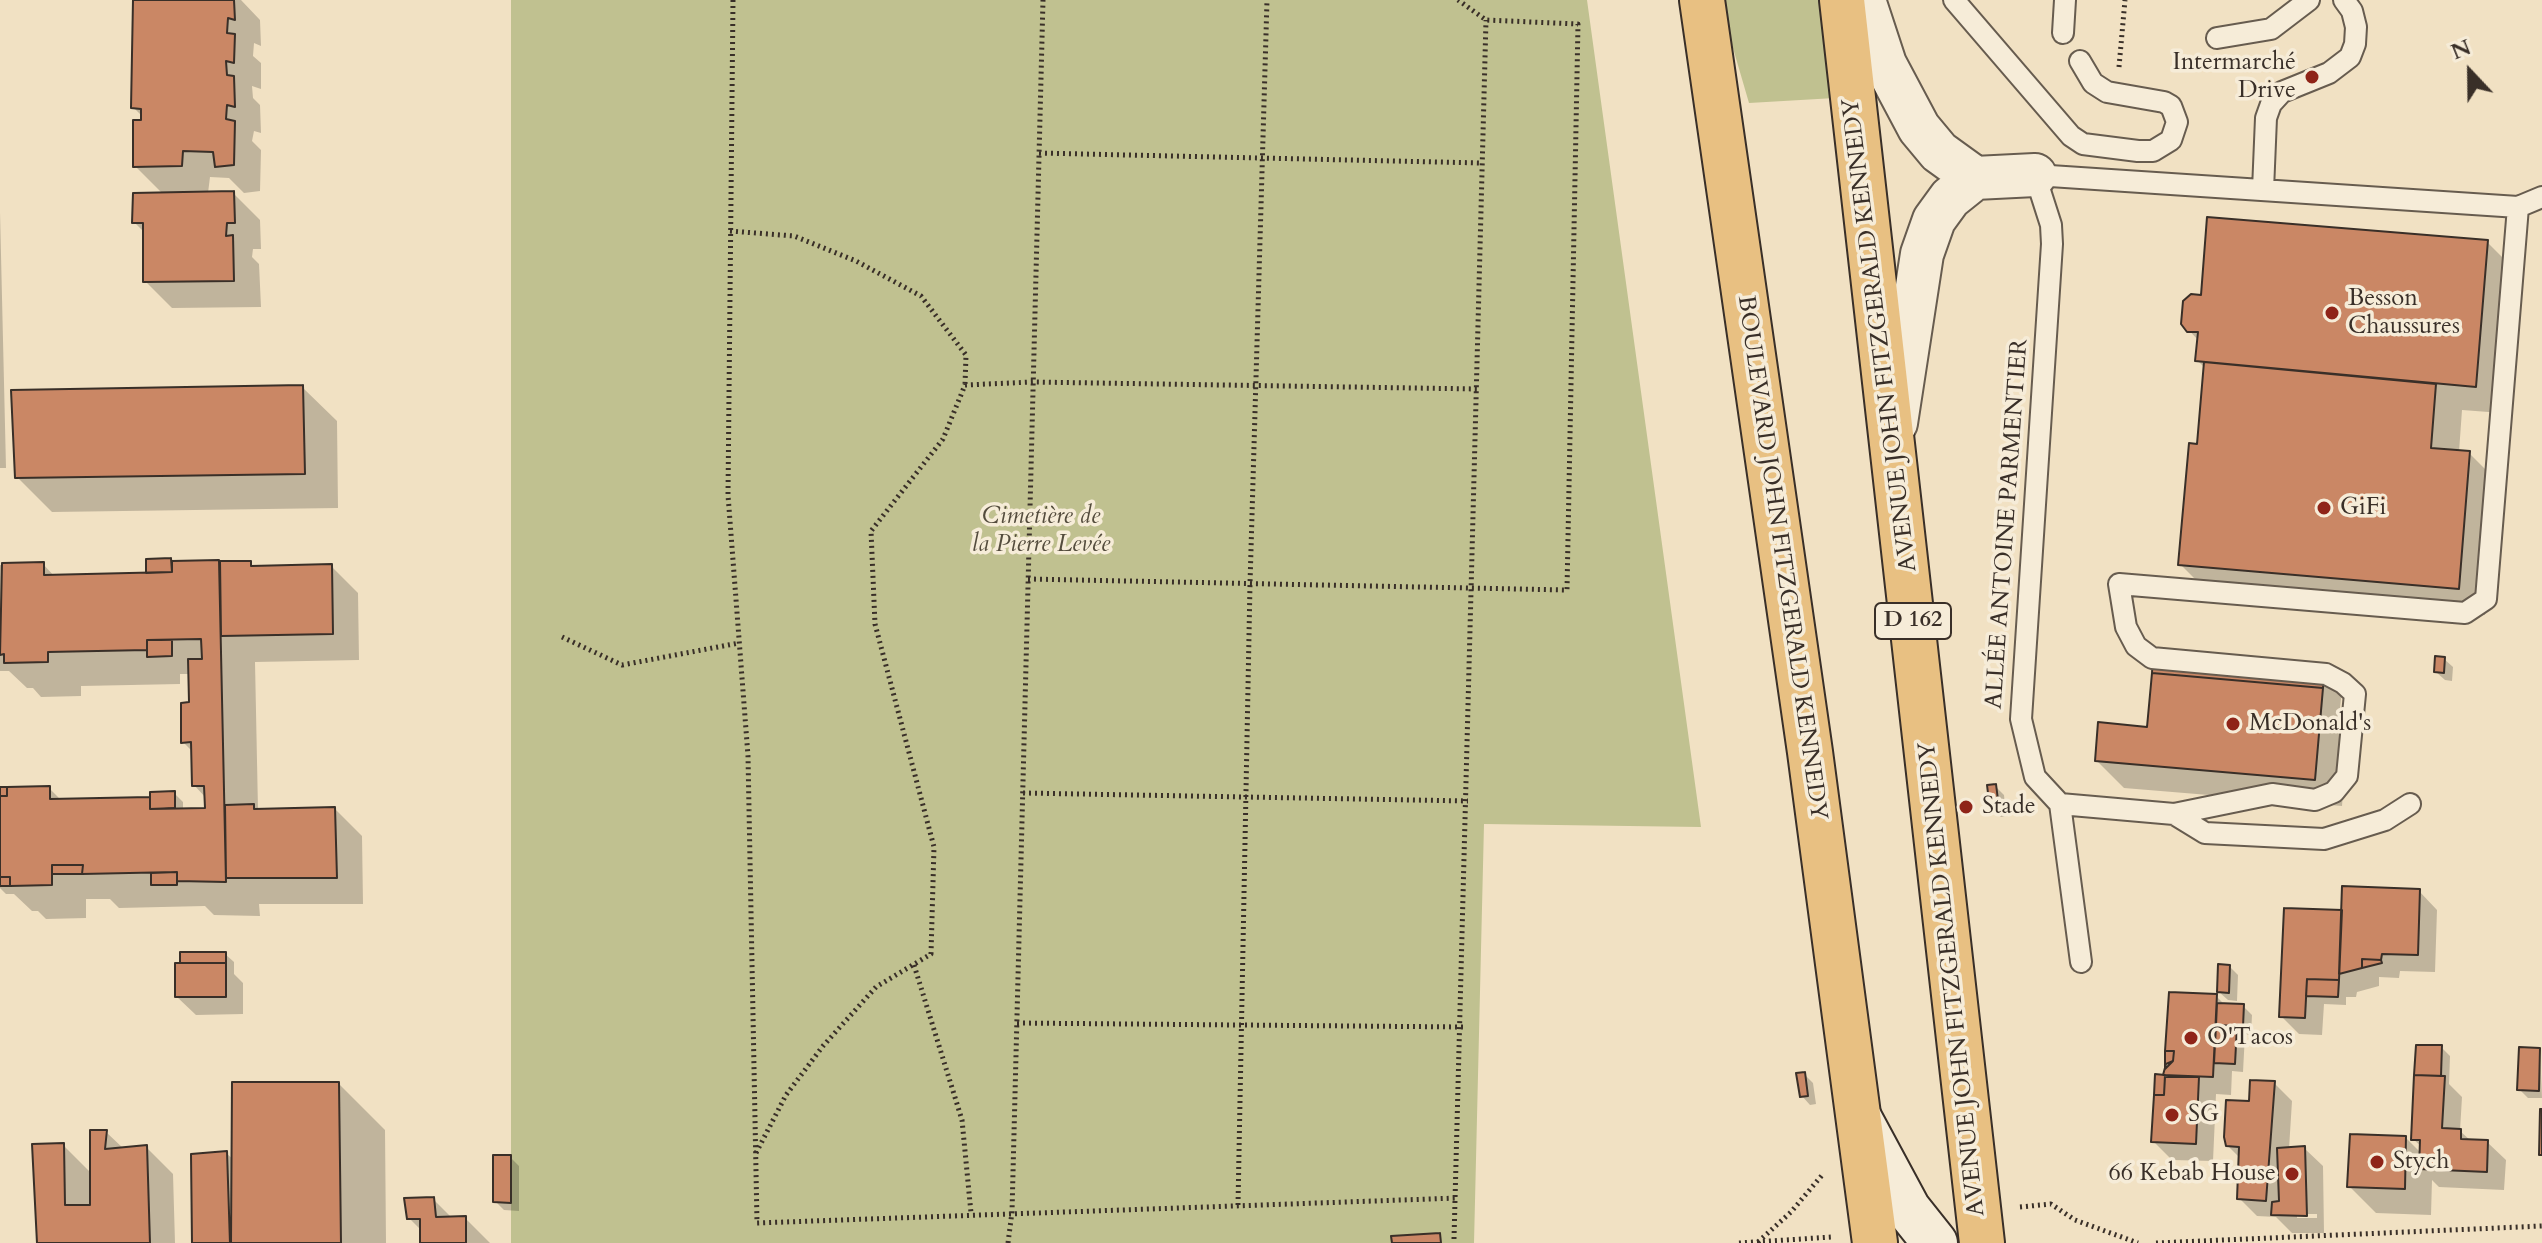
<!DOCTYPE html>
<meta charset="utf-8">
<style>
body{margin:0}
#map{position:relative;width:2542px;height:1243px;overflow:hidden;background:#f1e1c3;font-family:Cardo,serif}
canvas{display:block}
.north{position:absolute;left:2430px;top:32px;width:80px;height:80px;-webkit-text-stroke:6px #f6ecd8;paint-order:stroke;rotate:338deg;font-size:22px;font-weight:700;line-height:32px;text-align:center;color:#392f28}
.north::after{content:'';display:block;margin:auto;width:28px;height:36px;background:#392f28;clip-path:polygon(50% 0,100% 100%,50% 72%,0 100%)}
</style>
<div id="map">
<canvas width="2542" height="1243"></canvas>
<div class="north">N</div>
</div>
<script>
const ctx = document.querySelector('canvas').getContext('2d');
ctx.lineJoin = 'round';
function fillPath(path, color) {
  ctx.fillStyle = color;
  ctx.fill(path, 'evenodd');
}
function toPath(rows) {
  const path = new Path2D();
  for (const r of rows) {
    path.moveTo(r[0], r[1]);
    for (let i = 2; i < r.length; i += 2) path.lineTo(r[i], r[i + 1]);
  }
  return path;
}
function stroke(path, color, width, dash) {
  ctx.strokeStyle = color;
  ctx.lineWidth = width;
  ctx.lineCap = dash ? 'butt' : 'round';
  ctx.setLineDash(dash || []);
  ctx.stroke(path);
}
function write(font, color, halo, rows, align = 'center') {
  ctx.font = font + ' Cardo,serif';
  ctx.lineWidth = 7;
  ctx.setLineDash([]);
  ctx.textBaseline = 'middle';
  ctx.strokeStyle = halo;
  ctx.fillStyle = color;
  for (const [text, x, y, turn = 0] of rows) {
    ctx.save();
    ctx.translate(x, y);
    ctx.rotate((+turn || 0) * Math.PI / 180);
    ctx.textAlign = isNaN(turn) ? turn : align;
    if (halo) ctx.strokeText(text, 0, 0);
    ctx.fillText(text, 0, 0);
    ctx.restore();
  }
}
const green = toPath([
 [511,0,1587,0,1701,827,1484,824,1474,1243,511,1243],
 [1719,0,1823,0,1835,98,1749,103]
]);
const shadow = toPath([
 [135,0,241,0,260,20,261,46,254,43,253,56,261,63,261,89,252,86,253,98,260,105,261,133,254,131,252,141,261,150,260,191,244,193,229,178,210,177,208,193,233,193,260,220,261,249,253,249,252,257,259,264,261,307,172,308,145,281,145,233,134,222,163,194,135,166,143,117,133,107],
 [0,212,6,468,0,468],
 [2487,242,2514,269,2502,413,2462,410,2459,452,2469,453,2496,480,2485,615,2207,591,2180,564,2199,446,2205,368,2198,361,2199,341,2183,324,2203,297],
 [302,387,337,421,338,508,52,512,17,477],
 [171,560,250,563,255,568,331,566,358,593,359,660,255,662,258,810,335,809,362,836,363,904,259,904,260,916,214,915,205,906,119,908,110,899,86,899,86,918,46,919,38,911,32,911,14,894,6,894,0,888,0,789,49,788,62,801,149,799,174,793,183,802,183,810,207,810,206,798,194,785,193,752,183,742,191,704,191,674,180,674,180,684,81,686,81,696,41,697,33,688,27,688,9,671,0,671,0,565,43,564,55,577,151,575],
 [2444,659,2453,667,2452,681,2445,680,2436,672],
 [2324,672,2342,690,2340,708,2349,716,2342,806,2124,788,2097,761,2149,729],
 [1995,786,2004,795,2006,816,2001,817,1992,809],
 [2419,891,2437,910,2435,972,2400,971,2399,978,2379,977,2379,986,2357,992,2356,997,2346,997,2346,1005,2324,1004,2322,1035,2299,1034,2281,1016,2344,913],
 [225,954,234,962,234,974,243,983,243,1014,196,1015,177,997],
 [2230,967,2238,975,2237,1001,2228,1000,2219,992],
 [2216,996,2225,1005,2243,1006,2252,1015,2251,1035,2245,1034,2243,1072,2232,1071,2231,1095,2216,1094,2213,1161,2172,1160,2154,1142,2156,1077,2167,1078,2167,1067],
 [2441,1047,2450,1056,2449,1084,2462,1097,2460,1131,2471,1141,2487,1142,2506,1160,2504,1190,2439,1187,2432,1180,2431,1215,2376,1213,2349,1186,2406,1138,2422,1154,2422,1147,2413,1139],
 [2540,1050,2542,1098,2528,1098,2519,1089],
 [1804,1074,1813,1083,1816,1104,1810,1105,1802,1096],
 [2274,1083,2292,1101,2289,1149,2304,1148,2323,1166,2324,1233,2292,1233,2276,1217,2257,1216,2239,1198,2240,1158,2228,1146,2251,1103],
 [2297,1214,2317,1214,2317,1218,2297,1218],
 [339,1084,385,1130,386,1243,196,1243,226,1153,234,1160],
 [106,1132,124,1149,146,1147,173,1174,175,1243,39,1243,63,1145,92,1174],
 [510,1157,519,1166,519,1211,504,1210,495,1201],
 [433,1199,452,1218,465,1218,490,1243,422,1243,422,1231,409,1218]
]);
const building = toPath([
 [133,0,234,0,235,20,228,18,227,33,235,34,234,63,226,61,227,75,234,76,235,107,227,105,226,119,235,121,234,165,215,167,213,152,183,151,182,166,133,167,133,120,141,120,141,109,131,108,133,0],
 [234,191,235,223,227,223,226,236,233,235,234,281,143,282,143,223,132,223,133,193,234,191],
 [2207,217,2488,240,2476,387,2195,361,2198,332,2187,332,2181,324,2183,301,2191,294,2201,295,2207,217],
 [2204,362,2436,384,2431,448,2470,451,2459,589,2178,565,2189,443,2197,444,2204,362],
 [303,385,305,474,15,478,11,390,303,385],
 [171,558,172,572,146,573,146,559,171,558],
 [219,560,226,882,177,881,177,872,82,874,83,865,52,865,52,885,10,886,10,877,0,877,0,796,7,796,7,787,50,786,50,799,150,797,150,809,205,808,204,786,192,786,191,742,181,743,181,703,189,702,188,659,202,659,201,639,147,640,147,650,48,652,48,662,4,663,4,654,0,655,2,563,44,562,44,575,172,572,172,561,219,560],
 [220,561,251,561,251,566,332,564,333,634,221,636,220,561],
 [147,640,172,640,172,656,147,657,147,640],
 [2153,655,2325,670,2323,688,2152,673,2153,655],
 [2435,656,2445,657,2444,673,2434,672,2435,656],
 [2152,673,2323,688,2315,780,2095,761,2098,722,2147,727,2152,673],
 [1996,784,1999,808,1990,810,1987,785,1996,784],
 [0,787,7,787,7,796,0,796,0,787],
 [175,791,175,808,150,809,150,792,175,791],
 [254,804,254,809,335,807,337,878,226,878,225,805,254,804],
 [52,865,83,865,82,874,52,874,52,865],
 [177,872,177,885,151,885,151,873,177,872],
 [0,877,10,877,10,886,0,886,0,877],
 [2342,886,2420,889,2418,955,2382,954,2381,960,2362,959,2362,968,2339,974,2342,886],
 [2284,908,2342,910,2339,980,2307,979,2305,1018,2279,1017,2284,908],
 [180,952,226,952,226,963,180,963,180,952],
 [2362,959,2381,960,2382,963,2362,968,2362,959],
 [175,963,226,963,226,997,175,997,175,963],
 [2218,964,2230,965,2229,993,2217,992,2218,964],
 [2307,979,2339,980,2338,997,2306,996,2307,979],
 [2169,992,2217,994,2213,1077,2163,1075,2166,1064,2173,1061,2174,1051,2165,1051,2169,992],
 [2217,1003,2244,1004,2243,1027,2216,1025,2217,1003],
 [2216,1025,2237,1026,2235,1064,2214,1063,2216,1025],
 [2416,1045,2442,1045,2441,1076,2414,1075,2416,1045],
 [2519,1047,2540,1048,2539,1091,2517,1090,2519,1047],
 [2165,1051,2174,1051,2173,1061,2165,1069,2165,1051],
 [1805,1072,1808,1096,1800,1097,1796,1073,1805,1072],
 [2155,1074,2165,1075,2164,1095,2154,1095,2155,1074],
 [2414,1075,2445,1076,2442,1128,2461,1129,2461,1139,2488,1140,2487,1172,2419,1169,2420,1140,2411,1140,2414,1075],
 [2165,1077,2199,1077,2196,1144,2151,1142,2154,1095,2164,1095,2165,1077],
 [2250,1080,2275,1081,2266,1201,2237,1199,2239,1147,2226,1146,2224,1137,2226,1100,2249,1101,2250,1080],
 [232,1082,339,1082,341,1243,231,1243,232,1082],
 [2540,1109,2542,1109,2542,1155,2539,1155,2540,1109],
 [90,1130,107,1130,105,1149,147,1145,150,1243,37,1243,32,1144,64,1143,65,1205,90,1205,90,1130],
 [2350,1134,2406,1136,2405,1189,2347,1187,2350,1134],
 [2305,1146,2307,1216,2271,1215,2272,1202,2279,1201,2277,1148,2305,1146],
 [227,1151,230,1243,192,1243,191,1154,227,1151],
 [493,1155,511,1155,511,1203,493,1202,493,1155],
 [434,1197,436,1217,466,1216,466,1243,420,1243,420,1219,407,1219,404,1198,434,1197],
 [1440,1233,1441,1243,1392,1243,1391,1236,1440,1233]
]);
const path = toPath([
 [733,0,728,495,748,756,757,1223,1458,1198],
 [2119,67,2125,0],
 [1039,153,1482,163],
 [730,231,794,236,856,261,921,296,966,355,965,385],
 [1028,579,1567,590,1578,24,1486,20,1458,0],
 [562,637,622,665,739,643],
 [1023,793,1468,801],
 [914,965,962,1120,971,1213],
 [1017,1023,1463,1027],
 [756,1153,786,1095,823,1046,876,987,931,954,934,847,875,624,871,531,943,439,965,385,1033,382,1477,389],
 [1238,1205,1250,584,1267,0],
 [2020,1207,2051,1204,2075,1220,2138,1243],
 [1454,1239,1486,20],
 [1758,1242,1791,1212,1823,1174],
 [1008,1243,1012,1212,1043,0],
 [1739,1243,1832,1237],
 [2156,1243,2542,1226]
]);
const service = toPath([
 [1954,0,2071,136,2083,144,2138,151,2153,151,2171,140,2177,122,2171,106,2164,102,2107,92,2093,83,2080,61],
 [2063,33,2065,0],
 [2217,38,2271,29,2309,0],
 [2263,190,2266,118,2271,104,2282,92,2329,73,2350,57,2355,44,2356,27,2352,11,2344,0],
 [2060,804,2174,814,2272,794,2315,800,2334,792,2347,776,2355,694,2343,683,2326,674,2152,658,2136,646,2126,627,2119,584,2465,613,2486,599,2518,207],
 [2174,814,2205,833,2324,839,2385,820,2410,804],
 [2081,962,2060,804,2035,777,2021,719,2052,244,2051,225,2035,175,2518,207,2542,197]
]);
const minor = toPath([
 [1864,0,1885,64,1919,128,1939,152,1975,178,2035,175],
 [1896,423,1922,254,1934,220,1950,198,1975,178]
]);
const secondary = toPath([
 [1859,1118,1908,1209,1935,1243]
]);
const primary = toPath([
 [1702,0,1810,752,1875,1243],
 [1842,0,1982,1243]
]);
const markers = [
 [2312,77,8,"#8f2418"],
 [2332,313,8,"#8f2418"],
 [2324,508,8,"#8f2418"],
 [2233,724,8,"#8f2418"],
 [1966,807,8,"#8f2418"],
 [2191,1038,8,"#8f2418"],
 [2172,1115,8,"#8f2418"],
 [2377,1162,8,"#8f2418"],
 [2292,1174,8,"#8f2418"]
];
const shields = [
 [1913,621,76]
];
const shieldNames = [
 ["D 162",1913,621]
];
const poiNames = [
 ["Intermarché",2296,63,"right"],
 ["Drive",2296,91,"right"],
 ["Besson",2348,299],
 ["Chaussures",2348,327],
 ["GiFi",2340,508],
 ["McDonald's",2249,724],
 ["Stade",1982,807],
 ["O'Tacos",2207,1038],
 ["SG",2188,1115],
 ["Stych",2393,1162],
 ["66 Kebab House",2276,1174,"right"]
];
const streetNames = [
 ["AVENUE JOHN FITZGERALD KENNEDY",1881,335,-97],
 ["ALLÉE ANTOINE PARMENTIER",2008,524,-86],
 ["BOULEVARD JOHN FITZGERALD KENNEDY",1781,558,82],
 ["AVENUE JOHN FITZGERALD KENNEDY",1953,979,-96]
];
const parkNames = [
 ["Cimetière de",1041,517],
 ["la Pierre Levée",1041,545]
];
fillPath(green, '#c0c190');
fillPath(shadow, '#0003');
fillPath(building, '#ca8765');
stroke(building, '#392f28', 2);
stroke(service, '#675c4f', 24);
stroke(minor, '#675c4f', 46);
stroke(secondary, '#392f28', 48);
stroke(primary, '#392f28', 48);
stroke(path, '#392f28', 5, [2, 4]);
stroke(service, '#f6ecd8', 20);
stroke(minor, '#f6ecd8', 42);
stroke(secondary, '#f6ecd8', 44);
stroke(primary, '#e8c082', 44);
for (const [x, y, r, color] of markers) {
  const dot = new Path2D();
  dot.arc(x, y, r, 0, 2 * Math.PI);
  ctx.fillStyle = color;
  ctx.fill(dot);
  stroke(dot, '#f6ecd8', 3);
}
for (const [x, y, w] of shields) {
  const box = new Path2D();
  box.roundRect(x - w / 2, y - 18, w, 36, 6);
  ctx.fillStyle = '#f6ecd8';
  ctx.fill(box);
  stroke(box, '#392f28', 2);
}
write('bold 22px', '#392f28', null, shieldNames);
write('24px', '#392f28', '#f6ecd8', poiNames, 'left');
write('24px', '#392f28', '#f6ecd8', streetNames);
write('italic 24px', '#544c3d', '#f6ecd8', parkNames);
</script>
